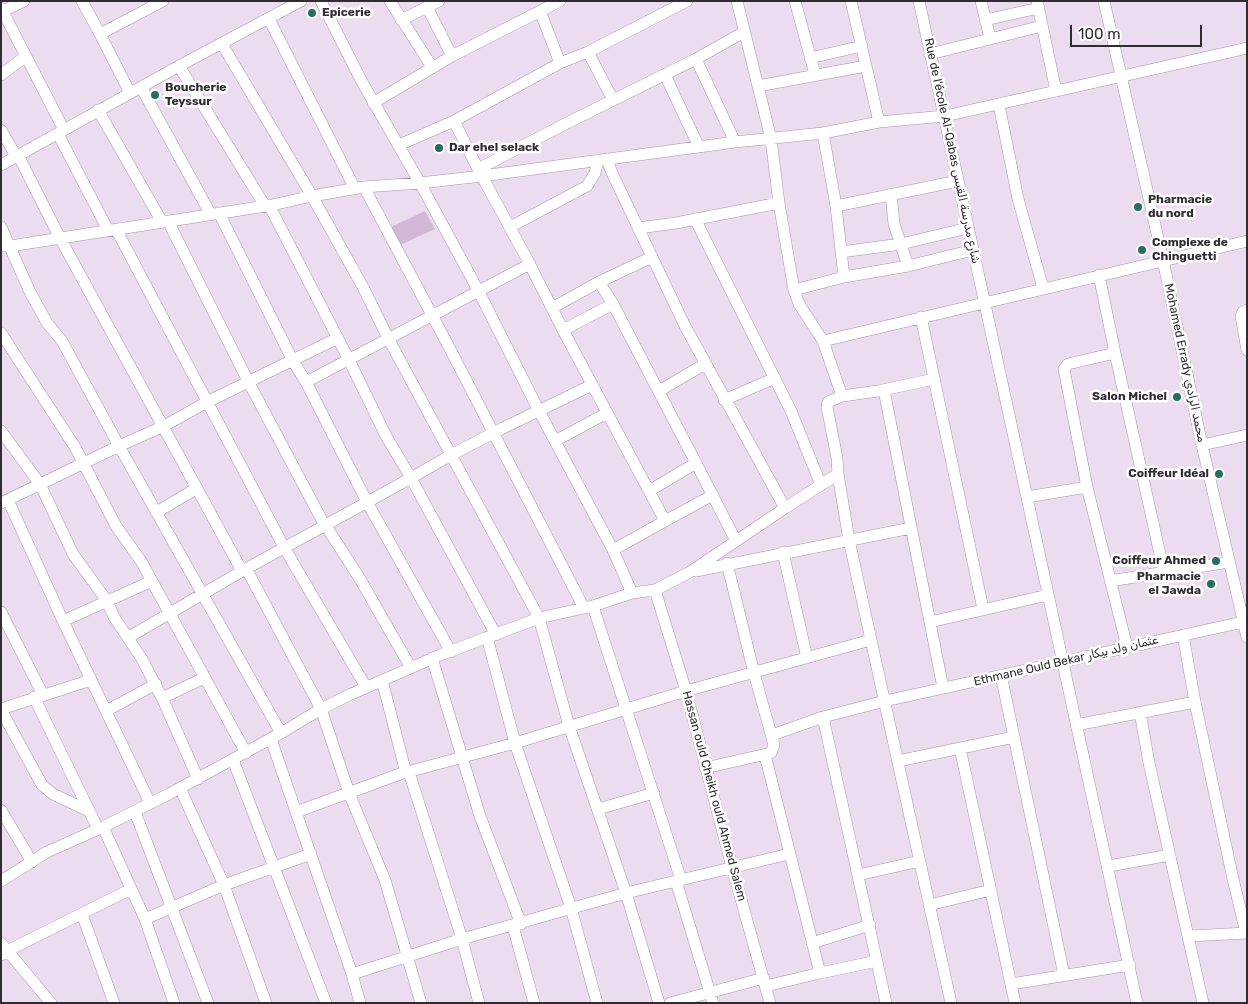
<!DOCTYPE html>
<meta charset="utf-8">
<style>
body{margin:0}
#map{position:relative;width:1248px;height:1004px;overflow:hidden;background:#ecdcef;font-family:Rubik,sans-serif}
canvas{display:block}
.frame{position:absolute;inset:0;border:2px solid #312b33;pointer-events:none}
.scale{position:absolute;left:1070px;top:25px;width:132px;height:22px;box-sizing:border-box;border:2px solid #312b33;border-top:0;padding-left:6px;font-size:15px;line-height:18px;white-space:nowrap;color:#312b33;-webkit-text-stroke:4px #fff;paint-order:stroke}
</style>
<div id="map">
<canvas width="1248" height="1004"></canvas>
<div class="frame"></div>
<div class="scale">100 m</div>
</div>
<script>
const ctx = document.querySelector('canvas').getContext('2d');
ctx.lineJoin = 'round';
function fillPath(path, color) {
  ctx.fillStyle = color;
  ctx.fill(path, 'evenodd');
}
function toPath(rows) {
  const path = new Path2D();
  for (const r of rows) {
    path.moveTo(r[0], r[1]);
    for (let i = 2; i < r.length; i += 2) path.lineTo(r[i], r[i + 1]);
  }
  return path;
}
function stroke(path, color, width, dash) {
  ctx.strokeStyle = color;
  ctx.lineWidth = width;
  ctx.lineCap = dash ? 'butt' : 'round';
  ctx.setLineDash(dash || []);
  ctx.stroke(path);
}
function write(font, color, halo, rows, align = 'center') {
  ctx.font = font + ' Rubik,"Noto Naskh Arabic",sans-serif';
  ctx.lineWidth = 5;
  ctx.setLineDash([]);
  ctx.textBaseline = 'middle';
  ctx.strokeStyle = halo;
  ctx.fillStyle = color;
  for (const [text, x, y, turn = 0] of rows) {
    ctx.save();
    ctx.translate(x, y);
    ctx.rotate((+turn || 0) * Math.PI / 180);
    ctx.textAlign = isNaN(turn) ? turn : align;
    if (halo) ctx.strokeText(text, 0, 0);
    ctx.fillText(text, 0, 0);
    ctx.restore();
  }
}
const green = toPath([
 [425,211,435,229,400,245,391,227]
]);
const minor = toPath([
 [82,1,100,34],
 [321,1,362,82,420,183,478,290,539,411,613,550,632,593],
 [390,1,432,67],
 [737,1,771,139,779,203,794,290,799,304,823,341,842,396],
 [795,1,815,74],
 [851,1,879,122],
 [919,1,1137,1003],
 [981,1,990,38],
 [1037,1,1056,91],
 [1104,1,1163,260,1202,445,1247,637],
 [427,7,452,56],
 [1,8,64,130],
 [3,11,24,1],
 [540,11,560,63],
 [269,19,355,189],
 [401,20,439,1],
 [985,20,1039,8],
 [222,44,312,196,363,287,388,338,539,618,569,726,626,893,659,1003],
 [588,52,613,100],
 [930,54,1042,26],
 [810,58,862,46],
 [696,59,735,142],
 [179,66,265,206],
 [1,75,26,56],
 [665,75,699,147],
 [758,86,866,66],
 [141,87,211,215],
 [130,93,100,34,163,1],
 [373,103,452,56,560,1],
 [999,105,1018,199,1043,288],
 [98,110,162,222],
 [454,121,478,169,527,259,563,330,665,521,613,550],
 [1,130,16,156],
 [823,133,836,206,844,277],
 [58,134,108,230],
 [399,145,454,121,560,63,588,52,687,1],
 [18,155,60,238,242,571],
 [607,159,612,173,685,326,785,508],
 [1,165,179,66,301,1],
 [478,169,569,122,696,59,744,32],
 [364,187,449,347,584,608],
 [891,194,894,224,908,266],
 [269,205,349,360,386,436,411,478,496,635],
 [836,206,958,181],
 [219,213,293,361,306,382,367,502,451,652],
 [695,219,791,411,821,485],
 [168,221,248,381,325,526],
 [1,227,30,292,47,323,62,341,119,446,281,733],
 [510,227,587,186,595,173,598,160],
 [638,228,676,223,779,203],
 [116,229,285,549,366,687],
 [1,246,10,246,272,205,312,196,364,187,420,183,482,176,735,142,823,133,879,122,945,116,1247,48],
 [841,252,901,244,968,228],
 [1099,275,1115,353,1164,572],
 [599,282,613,304],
 [794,290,844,277,908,266,973,250],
 [552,308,599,282,652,257],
 [1247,310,1243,312,1241,316,1247,350],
 [921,317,983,609],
 [563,330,613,304,696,463,649,491],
 [1,333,75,447,116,526,141,561,246,753],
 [823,341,1247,241],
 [1115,353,1068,364,1064,369,1087,487,1127,647],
 [934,379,878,391,842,396,828,402,827,407,837,458,838,474,849,540,951,1003],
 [306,382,530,264],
 [884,390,943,688],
 [659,391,705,364],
 [724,400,775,378],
 [1,431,40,484,73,554,107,601,114,617,142,659,164,702,198,779],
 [555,441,607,413],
 [1202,445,1247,435],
 [696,463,736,541],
 [1027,497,1087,487],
 [8,500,63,621,150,803],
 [1,503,119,446,164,426,207,402,338,338],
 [157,512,197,488],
 [665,521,713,495],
 [326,526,360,579,411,668],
 [783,552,807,658],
 [247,570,321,709,349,793,385,880,421,1003],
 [696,571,911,528],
 [1110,581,1229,562],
 [655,590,686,691,732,867,770,1003],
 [593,606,681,880],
 [1,612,43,695],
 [63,621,152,581],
 [930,622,1048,595],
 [1183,635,1195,702,1233,879,1246,933],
 [129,637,242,571,411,478,451,455,503,428,592,385],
 [487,637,515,743,571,908,597,1003],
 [432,658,480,816,521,924],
 [1001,675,1064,975],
 [382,680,406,773],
 [34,697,98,829],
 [162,698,204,678],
 [1,709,91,680],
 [1,710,42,785,53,794,89,811],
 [106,711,156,684],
 [1140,712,1149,763,1203,1003],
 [823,717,886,1003],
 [1076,725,1195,702],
 [772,735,823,717,885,701,1247,621],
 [271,739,296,812],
 [960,748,1015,1003],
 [765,755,820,973],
 [233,760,326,1003],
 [898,761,1014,737],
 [705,768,771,753,774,745,754,673,727,563],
 [409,772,462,939,479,1003],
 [598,809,654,793],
 [1,810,32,862],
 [135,812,208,1003],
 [103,827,145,919,174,1003],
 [1109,866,1170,855],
 [858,875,920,861],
 [1,881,47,852,103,827,169,794,281,733,321,709,349,695,440,655,539,618,593,606,632,593,655,590,690,572,785,508,838,474],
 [676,881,713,1003],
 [929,905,991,890],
 [82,914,114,1003],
 [145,919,224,885,180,788],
 [513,926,534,1003],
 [1189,936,1247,933],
 [1,943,51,1003],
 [812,943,870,925],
 [1,955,7,951,131,889],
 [352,974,462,939,626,893,789,854],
 [1011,984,1130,965],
 [766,986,820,973,877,961],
 [266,1003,224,885,311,854],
 [360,1003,352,974,296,812,400,774,515,743,686,691,871,640],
 [670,1003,764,978]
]);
const markers = [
 [312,13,5,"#266e65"],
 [155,95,5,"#266e65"],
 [439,148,5,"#266e65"],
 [1138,207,5,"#266e65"],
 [1142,250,5,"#266e65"],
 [1177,397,5,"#266e65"],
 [1219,474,5,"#266e65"],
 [1216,561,5,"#266e65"],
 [1211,584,5,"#266e65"]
];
const poiNames = [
 ["Epicerie",322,13],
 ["Boucherie",165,88],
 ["Teyssur",165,102],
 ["Dar ehel selack",449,148],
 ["Pharmacie",1148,200],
 ["du nord",1148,214],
 ["Complexe de",1152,243],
 ["Chinguetti",1152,257],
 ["Salon Michel",1167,397,"right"],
 ["Coiffeur Idéal",1209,474,"right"],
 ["Coiffeur Ahmed",1206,561,"right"],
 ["Pharmacie",1201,577,"right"],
 ["el Jawda",1201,591,"right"]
];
const streetNames = [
 ["Rue de l'école Al-Qabas شارع مدرسة القبس",952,151,78],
 ["Mohamed Errady محمد الرادي",1185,363,78],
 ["Ethmane Ould Bekar عثمان ولد بيكار",1066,661,-13],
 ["Hassan ould Cheikh ould Ahmed Salem",714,796,75]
];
fillPath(green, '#d2b8d7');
stroke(minor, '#a596a8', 12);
stroke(minor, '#fff', 11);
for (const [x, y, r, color] of markers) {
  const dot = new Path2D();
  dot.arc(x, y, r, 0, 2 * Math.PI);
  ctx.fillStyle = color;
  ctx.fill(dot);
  stroke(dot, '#fff', 2);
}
write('bold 12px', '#312b33', '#fff', poiNames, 'left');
write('12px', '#312b33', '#fff', streetNames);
</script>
